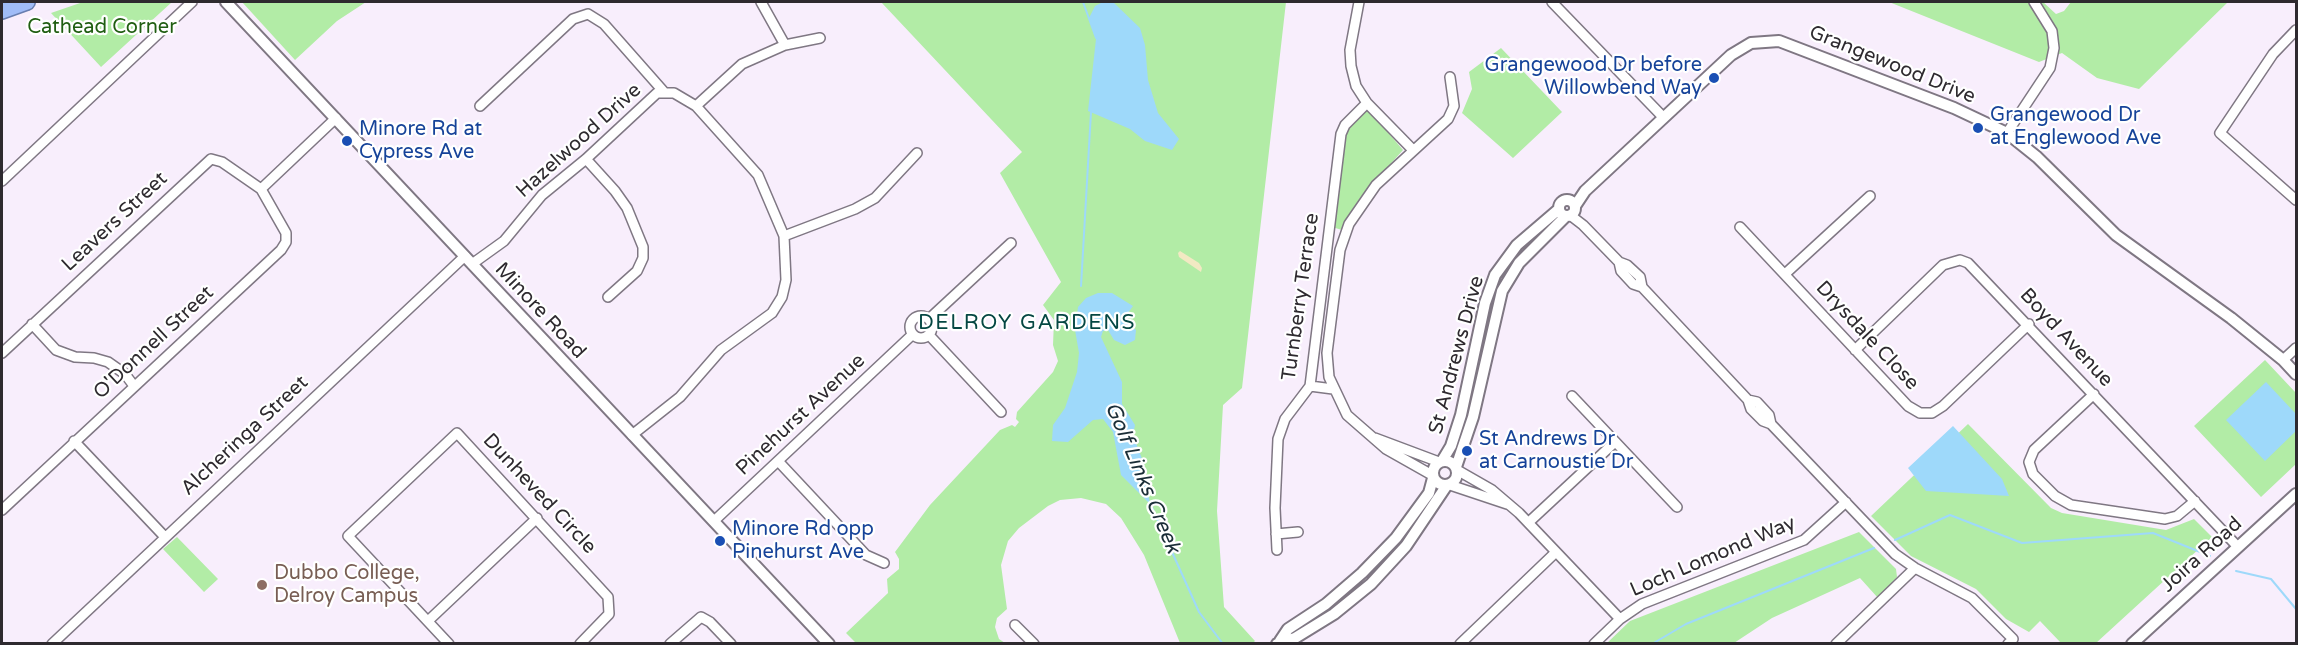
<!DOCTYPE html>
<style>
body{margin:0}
#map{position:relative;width:2298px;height:645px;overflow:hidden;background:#f8eefc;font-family:"Varela Round",sans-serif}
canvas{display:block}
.frame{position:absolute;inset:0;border:3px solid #2e2a2f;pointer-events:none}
</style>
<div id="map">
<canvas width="2298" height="645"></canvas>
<div class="frame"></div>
</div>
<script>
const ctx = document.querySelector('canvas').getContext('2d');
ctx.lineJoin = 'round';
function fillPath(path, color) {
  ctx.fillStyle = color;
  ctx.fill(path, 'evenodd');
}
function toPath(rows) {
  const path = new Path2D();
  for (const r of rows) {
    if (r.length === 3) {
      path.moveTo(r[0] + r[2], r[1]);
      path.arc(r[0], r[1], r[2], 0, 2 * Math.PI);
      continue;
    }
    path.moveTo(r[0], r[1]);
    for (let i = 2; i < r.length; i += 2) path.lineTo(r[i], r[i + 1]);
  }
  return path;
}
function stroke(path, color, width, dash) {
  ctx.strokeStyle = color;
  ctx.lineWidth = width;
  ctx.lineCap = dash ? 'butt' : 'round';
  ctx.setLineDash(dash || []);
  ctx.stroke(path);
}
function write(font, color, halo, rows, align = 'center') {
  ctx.font = font + ' "Varela Round",sans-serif';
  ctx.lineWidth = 4.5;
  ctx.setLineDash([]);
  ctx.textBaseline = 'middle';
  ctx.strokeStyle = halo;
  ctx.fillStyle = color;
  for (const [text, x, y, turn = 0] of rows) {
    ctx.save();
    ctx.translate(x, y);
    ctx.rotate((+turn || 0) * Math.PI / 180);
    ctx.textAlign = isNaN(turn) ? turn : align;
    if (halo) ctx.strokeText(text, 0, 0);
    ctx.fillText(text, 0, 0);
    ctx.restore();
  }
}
const green = toPath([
 [83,2,172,2,101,67,51,13],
 [242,2,366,2,337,21,295,60],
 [881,2,1286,2,1242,388,1223,405,1217,511,1224,607,1255,641,1252,644,1180,643,1144,555,1121,518,1106,504,1081,498,1060,500,1048,506,1019,528,1008,541,1001,565,1007,609,997,618,995,627,999,639,1005,643,856,643,846,633,888,593,887,579,899,569,899,559,895,552,930,505,1000,430,1012,425,1015,427,1019,422,1016,419,1017,412,1053,372,1058,361,1053,345,1054,320,1043,305,1061,282,1000,173,1022,152],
 [1889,2,2043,2,2056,14,2064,11,2071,2,2228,2,2139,89,2097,78,2062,53,2039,62],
 [1501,48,1562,112,1513,158,1462,113,1472,89,1469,72],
 [1364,109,1369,110,1403,150,1360,198,1342,230,1332,227,1343,134],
 [2265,360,2296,393,2296,464,2261,497,2194,426],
 [1968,424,2051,508,2062,513,2166,530,2194,519,2212,537,2096,643,2061,643,2040,621,2029,632,2006,619,1976,589,1911,556,1871,516],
 [1859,532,1896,569,1897,577,1878,598,1860,578,1772,618,1734,643,1606,644,1630,621],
 [177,537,218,579,204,592,163,549]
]);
const sand = toPath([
 [1180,251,1199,263,1202,268,1201,272,1179,257,1178,253]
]);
const water = toPath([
 [1103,2,1113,2,1140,28,1145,45,1148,80,1158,113,1179,139,1172,150,1145,141,1130,129,1088,111,1096,39,1089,18,1095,6],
 [1098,293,1112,293,1133,306,1125,317,1128,324,1136,330,1135,340,1125,345,1114,340,1108,330,1103,331,1101,337,1122,382,1122,404,1135,425,1133,435,1144,464,1150,504,1121,475,1113,432,1103,419,1093,420,1068,442,1052,441,1053,425,1065,408,1077,372,1079,353,1075,330,1078,307,1086,298],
 [2266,382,2296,414,2296,431,2265,461,2226,420],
 [1953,426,2002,479,2009,496,1926,491,1908,468]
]);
const stream = toPath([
 [1083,2,1096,38],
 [1081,286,1091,112],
 [1150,503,1199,612,1223,644],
 [1895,540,1950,515,2022,543,2153,533,2210,556],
 [2236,571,2271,579,2296,609],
 [1652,644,1686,624,1874,548]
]);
const minor = toPath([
 [761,2,785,45],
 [1359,2,1350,50,1351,66,1356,86,1367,103,1413,150],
 [1552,2,1663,117],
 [2296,30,2273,54,2220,133,2296,200],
 [480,106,573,19,588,14,604,24,664,92],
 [696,106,742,64,785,45,820,38],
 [2007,133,2050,68,2054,48,2052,31,2034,2],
 [586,159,615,191,627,208,643,247,643,258,637,271,608,297],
 [2,181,192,2],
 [261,189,336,118],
 [1570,215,1583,225,1619,262,1621,271,1633,284,1642,287],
 [1740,227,1908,406,1920,413,1932,413,1943,406,2029,324],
 [784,236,855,209,875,198,917,153],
 [1619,262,1627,265,1640,277,1642,287,1748,400,1751,409,1763,421,1771,424],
 [472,264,504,241,542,195,586,159,657,93,674,93,696,106,758,175,784,236,786,280,782,297,772,313,721,350,680,397,632,435],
 [1785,274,1870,196],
 [921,327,11],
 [929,319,1011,243],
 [32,324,56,350,75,357,94,358,108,362,125,374,134,386],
 [929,335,1001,412],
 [1855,350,1943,265,1960,260,1968,263,2238,547],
 [2,353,211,159,222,162,261,189,286,233,286,242,281,250,2,510],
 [2283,360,2296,348],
 [1310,386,1333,389],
 [2094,394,2034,450,2029,462,2033,474,2055,496,2071,505,2165,519,2177,516,2195,501],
 [1572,396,1677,507],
 [1748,400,1757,402,1769,415,1771,424,1895,554,1915,568,1972,598,2013,639,2008,644],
 [1375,438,1439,462],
 [74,441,164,536],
 [778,461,866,555,884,563],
 [1457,470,1492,490,1519,513,1620,619],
 [1432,475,1386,449,1347,415,1329,377,1327,353,1340,250,1349,224,1376,185,1448,119,1454,106,1450,77],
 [1450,485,1507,504],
 [714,521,913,334],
 [1529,522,1615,442],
 [1276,534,1298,532],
 [1277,550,1275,508,1278,439,1285,419,1310,386,1341,134,1345,125,1367,103],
 [428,621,537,518],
 [1015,625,1034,644],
 [52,644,465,256],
 [449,644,348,536,457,433,608,597,609,614,580,644],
 [670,644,701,617,710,622,731,644],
 [1460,644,1556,552],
 [1594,644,1620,619,1642,604,1804,540,1846,502],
 [1836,644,1915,568]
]);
const tertiary = toPath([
 [226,2,829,644],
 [1567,208,8],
 [1575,206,1585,191,1731,55,1751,43,1779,41,1954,108,2007,133,2037,157,2116,235,2231,318,2283,360,2296,374],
 [1445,473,12],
 [1442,461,1451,446,1461,415,1485,303,1495,275,1517,245,1559,209],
 [1456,467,1473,417,1502,291,1519,263,1566,216],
 [1280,641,1288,629,1326,604,1362,573,1396,538,1429,493,1433,478],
 [1277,644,1295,638,1334,614,1371,584,1406,546,1447,485],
 [2132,644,2296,494]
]);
const trunk = toPath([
 [2,11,27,2]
]);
const markers = [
 [1714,78,6,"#1a4fb4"],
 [1978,128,6,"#1a4fb4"],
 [347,141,6,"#1a4fb4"],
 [1467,451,6,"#1a4fb4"],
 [720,541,6,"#1a4fb4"],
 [262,585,6,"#8d6e63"]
];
const parkNames = [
 ["Cathead Corner",102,28]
];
const streetNames = [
 ["Grangewood Drive",1892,65,22],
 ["Hazelwood Drive",579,141,-42],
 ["Leavers Street",115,222,-43],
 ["Turnberry Terrace",1301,297,-82],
 ["Minore Road",540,311,47],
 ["Drysdale Close",1867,336,47],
 ["Boyd Avenue",2066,338,47],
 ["O'Donnell Street",154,343,-43],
 ["St Andrews Drive",1457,355,-75],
 ["Pinehurst Avenue",801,415,-43],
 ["Alcheringa Street",245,436,-43],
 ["Dunheved Circle",539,494,47],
 ["Joira Road",2202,555,-42],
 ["Loch Lomond Way",1713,557,-23]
];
const transitNames = [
 ["Grangewood Dr before",1702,66,"right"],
 ["Willowbend Way",1702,89,"right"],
 ["Grangewood Dr",1990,116],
 ["at Englewood Ave",1990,139],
 ["Minore Rd at",359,130],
 ["Cypress Ave",359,153],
 ["St Andrews Dr",1479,440],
 ["at Carnoustie Dr",1479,463],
 ["Minore Rd opp",732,530],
 ["Pinehurst Ave",732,553]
];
const educationNames = [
 ["Dubbo College,",274,574],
 ["Delroy Campus",274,597]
];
const neighbourhoodNames = [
 ["DELROY GARDENS",1027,323]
];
const waterNames = [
 ["Golf Links Creek",1142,478,67]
];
fillPath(green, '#b2eca6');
fillPath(sand, '#f2e9c3');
fillPath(water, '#9ed9fa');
stroke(stream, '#9ed9fa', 2);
stroke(minor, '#7f7783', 12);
stroke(tertiary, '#7f7783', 14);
stroke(trunk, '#687eb0', 18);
stroke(minor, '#fff', 9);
stroke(tertiary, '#fff', 10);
stroke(trunk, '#a0bcf7', 15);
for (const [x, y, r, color] of markers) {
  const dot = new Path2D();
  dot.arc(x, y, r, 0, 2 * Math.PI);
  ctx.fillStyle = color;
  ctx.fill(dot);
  stroke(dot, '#fff', 2);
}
write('20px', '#205e12', '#fff', parkNames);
write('20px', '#2e2a2f', '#fff', streetNames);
write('20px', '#164399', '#fff', transitNames, 'left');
write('20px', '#785e54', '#fff', educationNames, 'left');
ctx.letterSpacing = '1.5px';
write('21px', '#054743', '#fff', neighbourhoodNames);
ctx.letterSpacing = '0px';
write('italic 21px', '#1a2d37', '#fff', waterNames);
</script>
